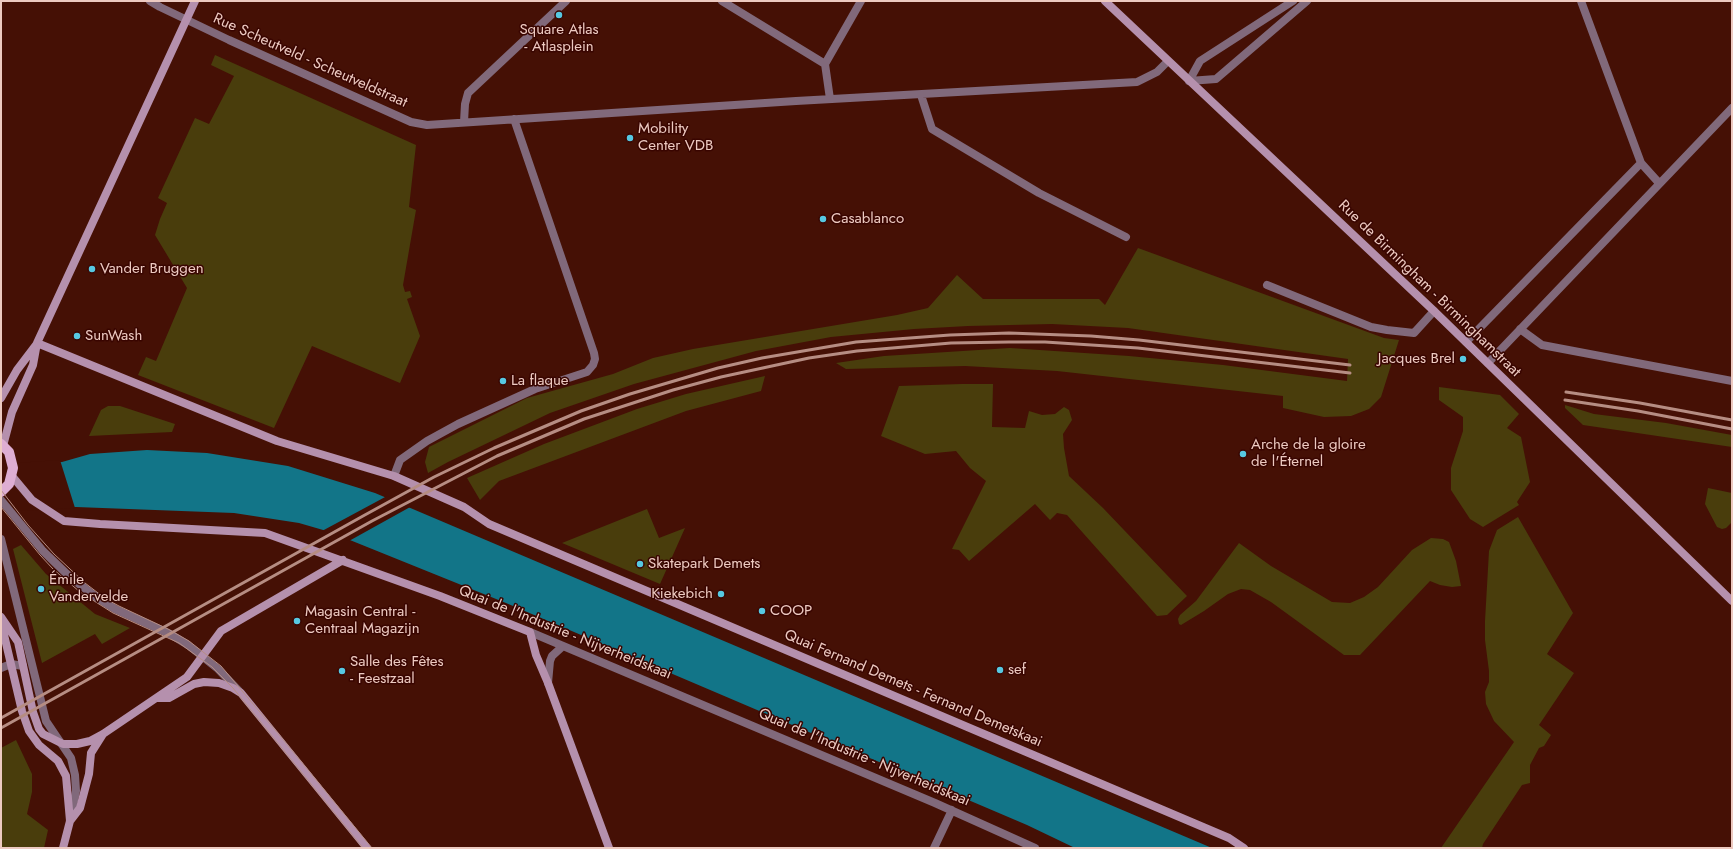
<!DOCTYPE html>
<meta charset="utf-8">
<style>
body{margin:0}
#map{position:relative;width:1733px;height:849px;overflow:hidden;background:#451005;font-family:Jost,sans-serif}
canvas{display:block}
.frame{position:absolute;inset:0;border:2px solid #edcac1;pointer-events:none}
</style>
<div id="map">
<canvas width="1733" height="849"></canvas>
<div class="frame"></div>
</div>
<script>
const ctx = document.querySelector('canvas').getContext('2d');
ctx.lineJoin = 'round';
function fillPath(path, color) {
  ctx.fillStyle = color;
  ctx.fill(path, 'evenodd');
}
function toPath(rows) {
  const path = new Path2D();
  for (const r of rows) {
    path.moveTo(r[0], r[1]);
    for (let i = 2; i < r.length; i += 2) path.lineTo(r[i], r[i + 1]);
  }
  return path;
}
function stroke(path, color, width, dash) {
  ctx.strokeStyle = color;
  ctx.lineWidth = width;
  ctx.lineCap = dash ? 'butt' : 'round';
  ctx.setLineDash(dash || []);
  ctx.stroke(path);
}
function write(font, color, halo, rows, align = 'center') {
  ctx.font = font + ' Jost,sans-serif';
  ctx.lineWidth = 3;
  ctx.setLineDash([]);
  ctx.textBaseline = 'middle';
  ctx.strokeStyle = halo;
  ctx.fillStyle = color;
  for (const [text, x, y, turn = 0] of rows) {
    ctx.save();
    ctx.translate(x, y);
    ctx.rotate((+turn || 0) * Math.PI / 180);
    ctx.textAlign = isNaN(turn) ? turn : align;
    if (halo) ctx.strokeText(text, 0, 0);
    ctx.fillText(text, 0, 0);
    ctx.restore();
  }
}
const green = toPath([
 [215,55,416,145,409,207,416,210,403,285,405,292,410,291,412,297,407,299,420,336,400,383,312,346,274,428,138,375,146,357,156,361,187,288,155,235,160,219,167,203,158,198,195,118,209,124,234,76,211,65],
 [1138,248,1384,338,1399,340,1381,397,1369,409,1351,416,1324,417,1283,408,1283,396,1057,371,965,366,846,369,836,363,884,356,1010,348,1129,356,1223,365,1347,381,1348,359,1128,328,1052,324,968,326,914,329,831,337,756,351,634,384,550,413,448,462,428,473,425,462,429,447,527,398,613,374,653,358,693,349,897,315,928,308,957,275,983,299,1099,299,1105,305],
 [765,376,761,391,686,411,499,481,480,500,467,478,544,444,637,409,686,394],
 [962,384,993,384,992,427,1025,428,1029,411,1042,415,1055,414,1064,407,1069,410,1072,420,1063,434,1064,448,1069,476,1103,508,1187,596,1167,615,1157,616,1067,515,1057,513,1050,520,1035,504,969,561,959,550,952,549,986,481,970,468,956,451,925,454,881,436,899,386],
 [1439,387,1500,395,1519,414,1507,428,1521,437,1530,482,1517,502,1519,505,1483,527,1470,519,1451,490,1451,468,1463,431,1463,417,1439,400],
 [1565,405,1594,414,1666,423,1732,435,1732,447,1583,425,1565,408],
 [108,406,120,406,175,424,172,432,89,436,101,410],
 [1708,488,1732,493,1732,522,1726,528,1722,529,1717,527,1705,504],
 [647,509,659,538,685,528,660,584,562,543],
 [1518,517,1573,613,1547,654,1574,673,1539,725,1551,735,1544,746,1539,748,1530,765,1530,783,1522,785,1483,844,1482,848,1441,848,1514,742,1494,721,1486,704,1485,692,1489,682,1489,671,1485,640,1485,621,1489,551,1497,530],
 [1431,538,1443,539,1449,542,1456,561,1461,586,1452,587,1440,585,1430,581,1360,655,1344,655,1271,602,1250,590,1241,589,1228,594,1204,611,1181,625,1179,624,1178,619,1180,615,1196,601,1239,543,1271,566,1332,602,1350,603,1364,597,1378,587,1412,550],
 [21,545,46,574,95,614,130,628,102,644,95,634,42,663,13,549],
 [16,740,32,774,32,792,27,814,48,830,44,848,1,848,1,748]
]);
const water = toPath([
 [147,450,207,453,288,466,375,493,1212,848,1075,848,1027,825,506,603,330,532,299,523,234,513,76,507,1,511,1,466,62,462,90,454]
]);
const pier = toPath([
 [60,460,75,508,1,512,1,464],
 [387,496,412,506,349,541,322,531]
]);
const street = toPath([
 [150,1,160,7,229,40,411,122,427,125,796,101,1137,82,1157,72,1168,61],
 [722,1,825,64],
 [1581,1,1641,163,1659,183],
 [1189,81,1216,79,1307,1],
 [1189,81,1200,61,1293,1],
 [921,95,932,129,1039,193,1126,237],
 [830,99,825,64,861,1],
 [464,122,465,104,468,93,566,1],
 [1267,285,1371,327,1387,330,1414,333,1434,311],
 [1520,329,1542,345,1732,381],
 [1466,342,1641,163],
 [1488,363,1732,108],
 [394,476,400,460,427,441,458,424,535,389,587,372,593,365,595,359,594,353,514,119],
 [1,500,43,551,70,577,96,597,115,609,170,634,188,645,218,669,239,691],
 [1,539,46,721,71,758,75,775,76,791,71,816],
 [530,632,935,803,1035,848],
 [1,668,11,664,23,666],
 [548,683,550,661,552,656,563,646],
 [934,848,952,810]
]);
const secondary = toPath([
 [1105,1,1434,311,1732,601],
 [37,343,277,441,394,476,464,507,489,524,1229,838,1244,848],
 [1,398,17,370,36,345],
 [3,446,12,412,33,365,37,343,195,1],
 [12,476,32,500,64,521,100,524,265,533,440,596,530,632,536,655,548,683,609,848],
 [1,617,18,642,33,712,39,729,43,734,63,744,77,744,90,741,103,734,187,677,221,631,343,560],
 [1,622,22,711,29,731,39,745,58,761,66,776,70,821,63,848],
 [159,698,169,698,194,684,204,682,219,683,233,688,241,693,367,848],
 [70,821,80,808,89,774,91,753,103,734]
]);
const primary = toPath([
 [1,444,9,452,13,468,9,484,1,492]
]);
const tram = toPath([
 [1,490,28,525,54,554,85,583,106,599,119,606,168,629,189,641,221,666,276,731,372,848],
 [1,507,40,555,53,569,80,592,113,613,179,643,212,667,233,688,363,848]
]);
const rail = toPath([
 [1566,392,1640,403,1732,420],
 [1565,400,1638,411,1732,429],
 [1,718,363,516,434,477,494,448,581,411,630,394,718,368,762,358,856,342,950,335,1009,333,1091,336,1139,340,1350,365],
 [1,728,372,521,497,456,584,419,673,390,721,377,809,358,857,351,951,343,1009,342,1045,342,1138,348,1350,373]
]);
const markers = [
 [559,15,4,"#57c9e2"],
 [630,138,4,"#57c9e2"],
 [823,219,4,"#57c9e2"],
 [92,269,4,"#57c9e2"],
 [77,336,4,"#57c9e2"],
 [1463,359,4,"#57c9e2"],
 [503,381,4,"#57c9e2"],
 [1243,454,4,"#57c9e2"],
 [640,564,4,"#57c9e2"],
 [41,589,4,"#57c9e2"],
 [721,594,4,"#57c9e2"],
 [762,611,4,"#57c9e2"],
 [297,621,4,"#57c9e2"],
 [1000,670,4,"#57c9e2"],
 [342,671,4,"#57c9e2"]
];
const poiNames = [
 ["Square Atlas",559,30,"center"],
 ["- Atlasplein",559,47,"center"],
 ["Mobility",638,129],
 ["Center VDB",638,146],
 ["Casablanco",831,219],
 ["Vander Bruggen",100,269],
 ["SunWash",85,336],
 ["Jacques Brel",1455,359,"right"],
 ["La flaque",511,381],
 ["Arche de la gloire",1251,445],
 ["de l'Éternel",1251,462],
 ["Skatepark Demets",648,564],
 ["Émile",49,580],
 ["Vandervelde",49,597],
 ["Kiekebich",713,594,"right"],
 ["COOP",770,611],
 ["Magasin Central -",305,612],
 ["Centraal Magazijn",305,629],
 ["Salle des Fêtes",350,662],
 ["- Feestzaal",350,679],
 ["sef",1008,670]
];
const streetNames = [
 ["Rue Scheutveld - Scheutveldstraat",310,61,24],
 ["Rue de Birmingham - Birminghamstraat",1429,289,44],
 ["Quai de l'Industrie - Nijverheidskaai",565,633,22],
 ["Quai Fernand Demets - Fernand Demetskaai",913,689,23],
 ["Quai de l'Industrie - Nijverheidskaai",864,758,23]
];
fillPath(green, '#493d0c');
fillPath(water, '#127588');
fillPath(pier, '#451005');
stroke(street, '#81697b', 8);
stroke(secondary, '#b590ad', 8);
stroke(primary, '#deaed3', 10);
stroke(tram, '#b68d83', 1);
stroke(rail, '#b68d83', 3);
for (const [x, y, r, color] of markers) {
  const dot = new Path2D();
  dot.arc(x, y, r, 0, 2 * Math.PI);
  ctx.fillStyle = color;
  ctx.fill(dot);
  stroke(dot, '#390500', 1.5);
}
write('15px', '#edcac1', '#390500', poiNames, 'left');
write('15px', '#edcac1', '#390500', streetNames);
</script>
